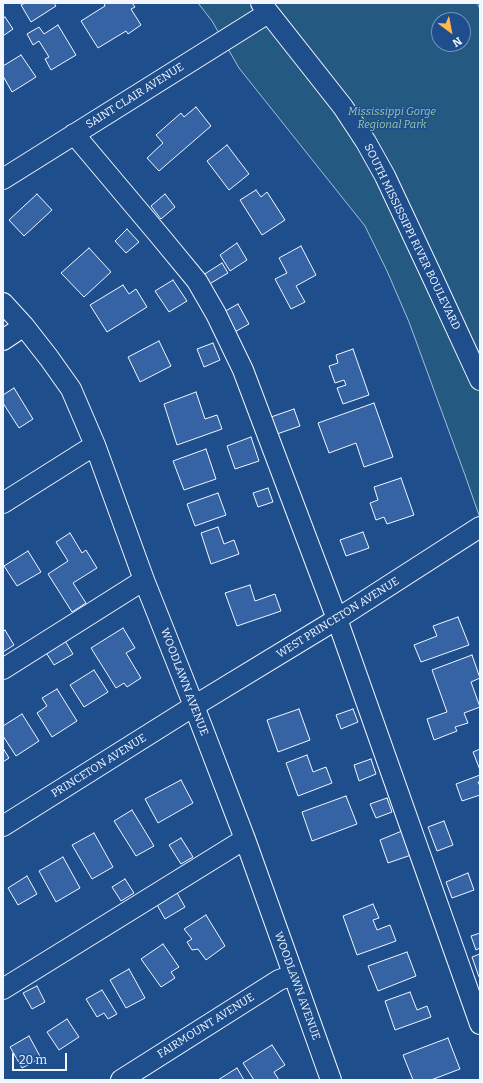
<!DOCTYPE html>
<style>
body{margin:0}
#map{position:relative;width:483px;height:1083px;overflow:hidden;background:#1f4e8c;font-family:Bitter,serif}
canvas{display:block}
.frame{position:absolute;inset:0;border:4px solid #f2f6ff;pointer-events:none}
.north{position:absolute;left:431px;top:12px;width:40px;height:40px;box-sizing:border-box;background:#1f4e8c;border:1px solid #7391ba;border-radius:50%;rotate:148deg;font-size:11px;font-weight:700;line-height:16px;text-align:center;color:#f2f6ff}
.north::after{content:'';display:block;margin:auto;width:14px;height:18px;background:#ffb74d;clip-path:polygon(50% 0,100% 100%,50% 72%,0 100%)}
.scale{position:absolute;left:12px;top:1053px;width:55px;height:18px;box-sizing:border-box;border:2px solid #f2f6ff;border-top:0;padding-left:5px;font-size:12px;line-height:14px;white-space:nowrap;color:#f2f6ff;-webkit-text-stroke:3px #1f4e8c;paint-order:stroke}
</style>
<div id="map">
<canvas width="483" height="1083"></canvas>
<div class="frame"></div>
<div class="north">N</div>
<div class="scale">20 m</div>
</div>
<script>
const ctx = document.querySelector('canvas').getContext('2d');
ctx.lineJoin = 'round';
function fillPath(path, color) {
  ctx.fillStyle = color;
  ctx.fill(path, 'evenodd');
}
function toPath(rows) {
  const path = new Path2D();
  for (const r of rows) {
    path.moveTo(r[0], r[1]);
    for (let i = 2; i < r.length; i += 2) path.lineTo(r[i], r[i + 1]);
  }
  return path;
}
function stroke(path, color, width, dash) {
  ctx.strokeStyle = color;
  ctx.lineWidth = width;
  ctx.lineCap = dash ? 'butt' : 'round';
  ctx.setLineDash(dash || []);
  ctx.stroke(path);
}
function write(font, color, halo, rows, align = 'center') {
  ctx.font = font + ' Bitter,serif';
  ctx.lineWidth = 3;
  ctx.setLineDash([]);
  ctx.textBaseline = 'middle';
  ctx.strokeStyle = halo;
  ctx.fillStyle = color;
  for (const [text, x, y, turn = 0] of rows) {
    ctx.save();
    ctx.translate(x, y);
    ctx.rotate((+turn || 0) * Math.PI / 180);
    ctx.textAlign = isNaN(turn) ? turn : align;
    if (halo) ctx.strokeText(text, 0, 0);
    ctx.fillText(text, 0, 0);
    ctx.restore();
  }
}
const green = toPath([
 [198,3,477,3,480,9,480,518,465,475,409,322,387,271,365,226,239,68,212,21,198,3],
 [439,20,463,20,463,44,439,44,439,20]
]);
const building = toPath([
 [25,3,54,3,56,6,31,22,21,5,25,3],
 [104,3,132,3,135,7,131,9,141,25,128,34,126,31,98,48,81,21,105,6,104,3],
 [5,17,13,29,3,36,3,18,5,17],
 [58,25,76,55,51,70,45,59,49,57,39,41,33,45,27,34,39,27,44,34,58,25],
 [21,55,36,77,12,92,3,76,3,66,21,55],
 [196,107,211,126,159,171,147,158,163,143,156,135,181,113,184,117,196,107],
 [227,145,249,174,229,190,207,161,227,145],
 [256,190,261,197,267,192,285,220,262,235,240,200,256,190],
 [37,194,52,210,24,236,9,220,37,194],
 [165,194,175,207,161,219,151,206,165,194],
 [127,229,139,242,126,253,115,241,127,229],
 [237,243,247,260,230,271,220,255,237,243],
 [301,246,316,275,296,286,305,302,291,309,275,279,287,273,279,258,301,246],
 [89,248,111,272,84,297,61,273,89,248],
 [222,263,228,273,206,286,200,277,222,263],
 [173,280,187,301,169,312,155,291,173,280],
 [123,285,129,294,136,289,147,307,107,332,90,305,123,285],
 [238,304,249,324,231,334,220,314,238,304],
 [159,341,171,366,140,382,128,357,159,341],
 [213,343,220,360,204,367,197,349,213,343],
 [353,349,369,395,343,404,337,388,346,385,344,380,335,383,329,366,338,363,336,355,353,349],
 [14,388,33,419,19,428,3,403,3,395,14,388],
 [196,392,205,419,217,415,222,429,177,445,164,404,196,392],
 [374,403,393,457,364,467,356,443,329,453,318,423,374,403],
 [294,409,300,426,277,434,271,417,294,409],
 [251,437,259,461,235,469,227,446,251,437],
 [206,449,216,479,184,490,173,461,206,449],
 [401,478,414,515,387,524,384,517,376,520,370,503,378,500,374,487,401,478],
 [268,488,273,502,258,507,253,493,268,488],
 [218,493,226,515,195,526,187,504,218,493],
 [218,527,224,544,234,540,239,554,211,564,201,533,218,527],
 [363,532,369,548,346,556,340,540,363,532],
 [70,533,82,553,86,550,97,568,73,583,86,603,72,612,48,574,68,561,56,542,70,533],
 [28,551,41,572,17,586,4,566,28,551],
 [250,585,255,601,275,594,281,611,237,626,225,593,250,585],
 [458,617,469,645,421,662,414,645,437,636,433,626,458,617],
 [123,628,135,648,126,653,141,678,127,687,124,683,116,688,91,648,123,628],
 [5,630,14,645,3,652,3,632,5,630],
 [64,639,73,654,54,665,45,651,64,639],
 [472,655,480,678,471,682,480,707,464,713,468,723,455,727,457,731,434,740,427,719,447,712,432,670,472,655],
 [94,670,108,692,84,707,70,685,94,670],
 [57,689,77,721,52,737,37,713,47,706,42,698,57,689],
 [299,709,310,740,278,752,267,720,299,709],
 [353,709,358,722,341,729,336,715,353,709],
 [22,714,39,741,16,756,3,736,3,726,22,714],
 [3,748,9,758,3,762,3,748],
 [480,749,480,770,473,752,480,749],
 [307,755,313,772,326,767,332,783,298,796,286,763,307,755],
 [371,759,376,774,359,781,354,765,371,759],
 [480,775,480,782,478,782,480,786,480,795,462,801,456,784,480,775],
 [181,780,193,803,158,823,145,799,181,780],
 [346,796,357,824,312,841,302,812,346,796],
 [387,798,392,812,376,818,370,804,387,798],
 [132,810,154,846,136,856,114,821,132,810],
 [444,821,453,845,437,851,428,827,444,821],
 [402,831,411,855,388,863,380,840,402,831],
 [94,833,113,867,92,879,72,845,94,833],
 [181,838,193,857,181,864,169,845,181,838],
 [63,857,80,888,56,902,39,871,63,857],
 [468,873,474,890,452,898,446,882,468,873],
 [27,876,37,894,18,905,8,888,27,876],
 [125,879,134,893,121,901,112,887,125,879],
 [176,891,185,907,165,919,156,903,176,891],
 [373,904,379,918,373,920,377,930,390,925,396,941,357,955,343,916,373,904],
 [206,915,225,946,206,960,198,949,192,950,187,942,192,939,184,929,206,915],
 [480,933,480,948,476,950,471,936,480,933],
 [163,944,179,967,171,972,175,978,161,987,141,959,163,944],
 [407,952,416,976,378,991,368,966,407,952],
 [480,954,480,977,479,977,472,957,480,954],
 [129,969,145,998,126,1008,110,980,129,969],
 [37,986,45,1002,32,1009,23,993,37,986],
 [102,990,117,1014,108,1019,104,1013,97,1017,86,999,102,990],
 [410,992,417,1010,427,1006,431,1017,395,1030,385,1001,410,992],
 [67,1019,79,1037,59,1050,47,1032,67,1019],
 [29,1036,41,1058,22,1068,10,1047,29,1036],
 [448,1038,460,1069,431,1080,413,1080,403,1055,448,1038],
 [272,1045,285,1065,274,1072,279,1080,254,1080,243,1063,272,1045],
 [237,1068,244,1080,218,1080,237,1068]
]);
const minor = toPath([
 [261,3,343,107,366,142,385,176,431,274,480,380],
 [74,134,159,235,197,281,216,314,243,370,337,619,480,1024],
 [3,179,268,13],
 [3,303,24,326,49,358,71,389,95,445,144,580,194,706,245,839,331,1080],
 [3,340,24,326],
 [3,503,95,445],
 [3,669,144,580],
 [3,826,194,706,337,619,480,527],
 [3,989,245,839],
 [121,1080,279,980,293,975]
]);
const streetNames = [
 ["SAINT CLAIR AVENUE",135,96,-32],
 ["SOUTH MISSISSIPPI RIVER BOULEVARD",412,237,64],
 ["WEST PRINCETON AVENUE",338,618,-32],
 ["WOODLAWN AVENUE",184,682,69],
 ["PRINCETON AVENUE",99,766,-32],
 ["WOODLAWN AVENUE",297,986,70],
 ["FAIRMOUNT AVENUE",206,1026,-32]
];
const parkNames = [
 ["Mississippi Gorge",392,112],
 ["Regional Park",392,125]
];
fillPath(green, '#245a82');
stroke(green, '#a8bbd7', 1);
fillPath(building, '#3563a3');
stroke(building, '#f2f6ff', 1);
stroke(minor, '#f2f6ff', 22);
stroke(minor, '#1f4e8c', 20);
write('11px', '#f2f6ff', '#1f4e8c', streetNames);
write('italic 11px', '#97c8a6', '#1f4e8c', parkNames);
</script>
